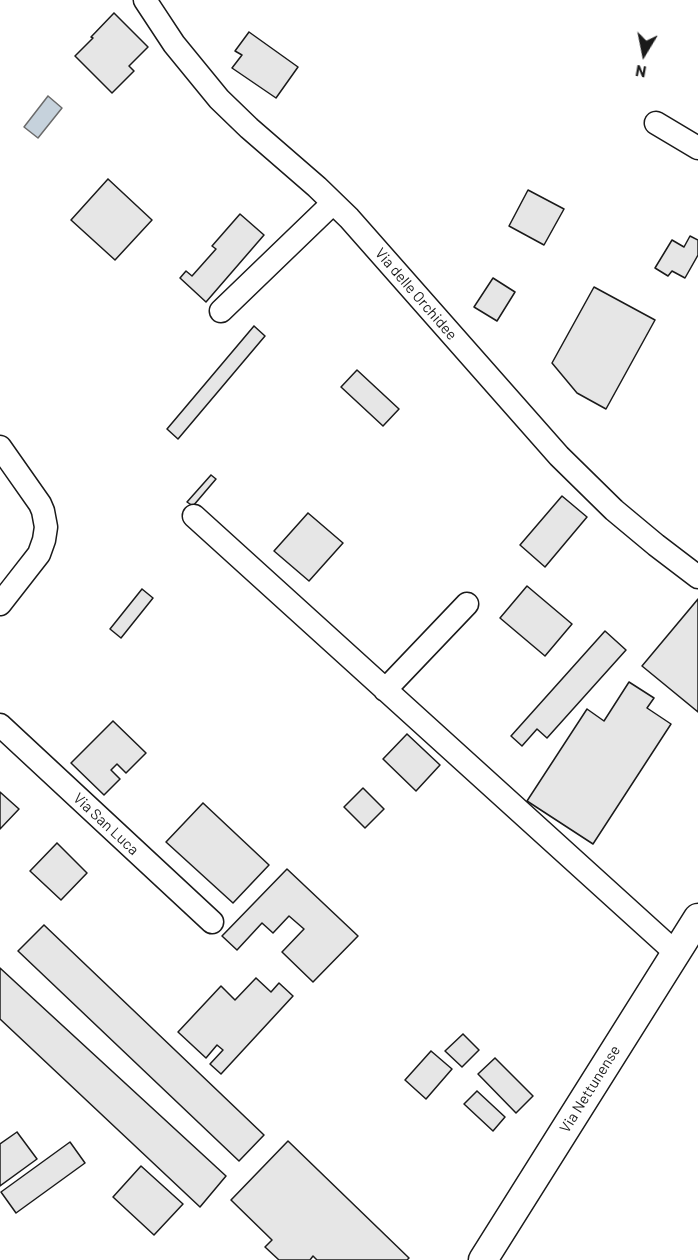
<!DOCTYPE html>
<style>
body{margin:0}
#map{position:relative;width:698px;height:1260px;overflow:hidden;background:#fff;font-family:Barlow,sans-serif}
canvas{display:block}
.north{position:absolute;left:614px;top:24px;width:60px;height:60px;-webkit-text-stroke:4px #fff;paint-order:stroke;rotate:190deg;font-size:16px;font-weight:700;line-height:24px;text-align:center;color:#1a1a1a}
.north::after{content:'';display:block;margin:auto;width:21px;height:27px;background:#1a1a1a;clip-path:polygon(50% 0,100% 100%,50% 72%,0 100%)}
</style>
<div id="map">
<canvas width="698" height="1260"></canvas>
<div class="north">N</div>
</div>
<script>
const ctx = document.querySelector('canvas').getContext('2d');
ctx.lineJoin = 'round';
function fillPath(path, color) {
  ctx.fillStyle = color;
  ctx.fill(path, 'evenodd');
}
function toPath(rows) {
  const path = new Path2D();
  for (const r of rows) {
    path.moveTo(r[0], r[1]);
    for (let i = 2; i < r.length; i += 2) path.lineTo(r[i], r[i + 1]);
  }
  return path;
}
function stroke(path, color, width, dash) {
  ctx.strokeStyle = color;
  ctx.lineWidth = width;
  ctx.lineCap = dash ? 'butt' : 'round';
  ctx.setLineDash(dash || []);
  ctx.stroke(path);
}
function write(font, color, halo, rows, align = 'center') {
  ctx.font = font + ' Barlow,sans-serif';
  ctx.lineWidth = 4.5;
  ctx.setLineDash([]);
  ctx.textBaseline = 'middle';
  ctx.strokeStyle = halo;
  ctx.fillStyle = color;
  for (const [text, x, y, turn = 0] of rows) {
    ctx.save();
    ctx.translate(x, y);
    ctx.rotate((+turn || 0) * Math.PI / 180);
    ctx.textAlign = isNaN(turn) ? turn : align;
    if (halo) ctx.strokeText(text, 0, 0);
    ctx.fillText(text, 0, 0);
    ctx.restore();
  }
}
const water = toPath([
 [48,96,62,108,38,138,24,127,48,96]
]);
const building = toPath([
 [114,13,148,47,129,66,134,71,112,93,75,56,93,38,91,37,114,13],
 [249,32,298,67,276,98,232,68,242,55,235,51,249,32],
 [108,179,152,220,115,260,71,220,108,179],
 [528,190,564,209,544,245,509,226,528,190],
 [240,214,264,235,206,302,180,278,186,271,192,276,216,249,212,246,240,214],
 [690,236,698,240,698,255,685,278,672,271,668,276,655,268,672,240,684,247,690,236],
 [493,278,515,292,497,321,474,307,493,278],
 [594,287,655,320,606,409,577,393,552,363,594,287],
 [254,326,265,336,178,439,167,429,254,326],
 [357,370,399,409,383,426,341,387,357,370],
 [211,475,216,479,193,506,187,502,211,475],
 [562,496,587,517,545,567,520,545,562,496],
 [308,513,343,543,309,581,274,551,308,513],
 [527,586,572,624,545,656,500,618,527,586],
 [142,589,153,598,121,638,110,629,142,589],
 [698,599,698,712,642,666,698,599],
 [605,631,626,650,547,738,537,729,522,746,511,736,605,631],
 [629,682,654,698,647,708,671,724,593,844,527,801,587,709,604,721,629,682],
 [113,721,146,753,126,773,117,764,111,770,120,779,104,795,71,763,113,721],
 [407,734,440,765,416,791,383,759,407,734],
 [363,788,384,809,365,828,344,807,363,788],
 [0,792,19,809,0,829,0,792],
 [203,803,269,865,233,903,166,842,203,803],
 [57,843,87,873,61,900,30,871,57,843],
 [287,869,358,936,313,982,282,952,304,929,289,916,273,933,262,923,237,950,222,936,287,869],
 [44,925,264,1135,239,1161,18,951,44,925],
 [0,968,226,1176,200,1207,0,1019,0,968],
 [256,978,271,992,279,983,293,996,221,1074,210,1064,223,1050,217,1045,206,1058,178,1032,221,986,235,1000,256,978],
 [463,1034,479,1050,462,1067,445,1051,463,1034],
 [431,1051,452,1069,426,1099,405,1080,431,1051],
 [495,1058,533,1096,516,1113,478,1074,495,1058],
 [477,1091,505,1117,493,1131,464,1104,477,1091],
 [17,1132,37,1159,0,1186,0,1144,17,1132],
 [288,1141,409,1258,407,1260,317,1260,313,1256,310,1260,279,1260,265,1247,272,1240,231,1200,288,1141],
 [70,1142,85,1163,16,1213,1,1192,70,1142],
 [141,1166,183,1204,154,1235,113,1197,141,1166]
]);
const minor = toPath([
 [145,0,174,44,219,99,249,128,317,187,349,218,559,456,614,510,656,545,698,577],
 [656,123,698,148],
 [221,311,333,203],
 [0,447,40,504,43,511,46,527,44,540,39,554,0,604],
 [194,516,676,953],
 [385,690,467,604],
 [0,725,212,922]
]);
const major = toPath([
 [483,1260,698,918]
]);
const streetNames = [
 ["Via delle Orchidee",416,294,49],
 ["Via San Luca",106,824,43],
 ["Via Nettunense",590,1089,-58]
];
fillPath(water, '#c6d2dc');
stroke(water, '#6a6a6a', 1.5);
fillPath(building, '#e6e6e6');
stroke(building, '#1a1a1a', 1.5);
stroke(minor, '#1a1a1a', 25);
stroke(major, '#1a1a1a', 31);
stroke(minor, '#fff', 22);
stroke(major, '#fff', 28);
write('15px', '#1a1a1a', '#fff', streetNames);
</script>
